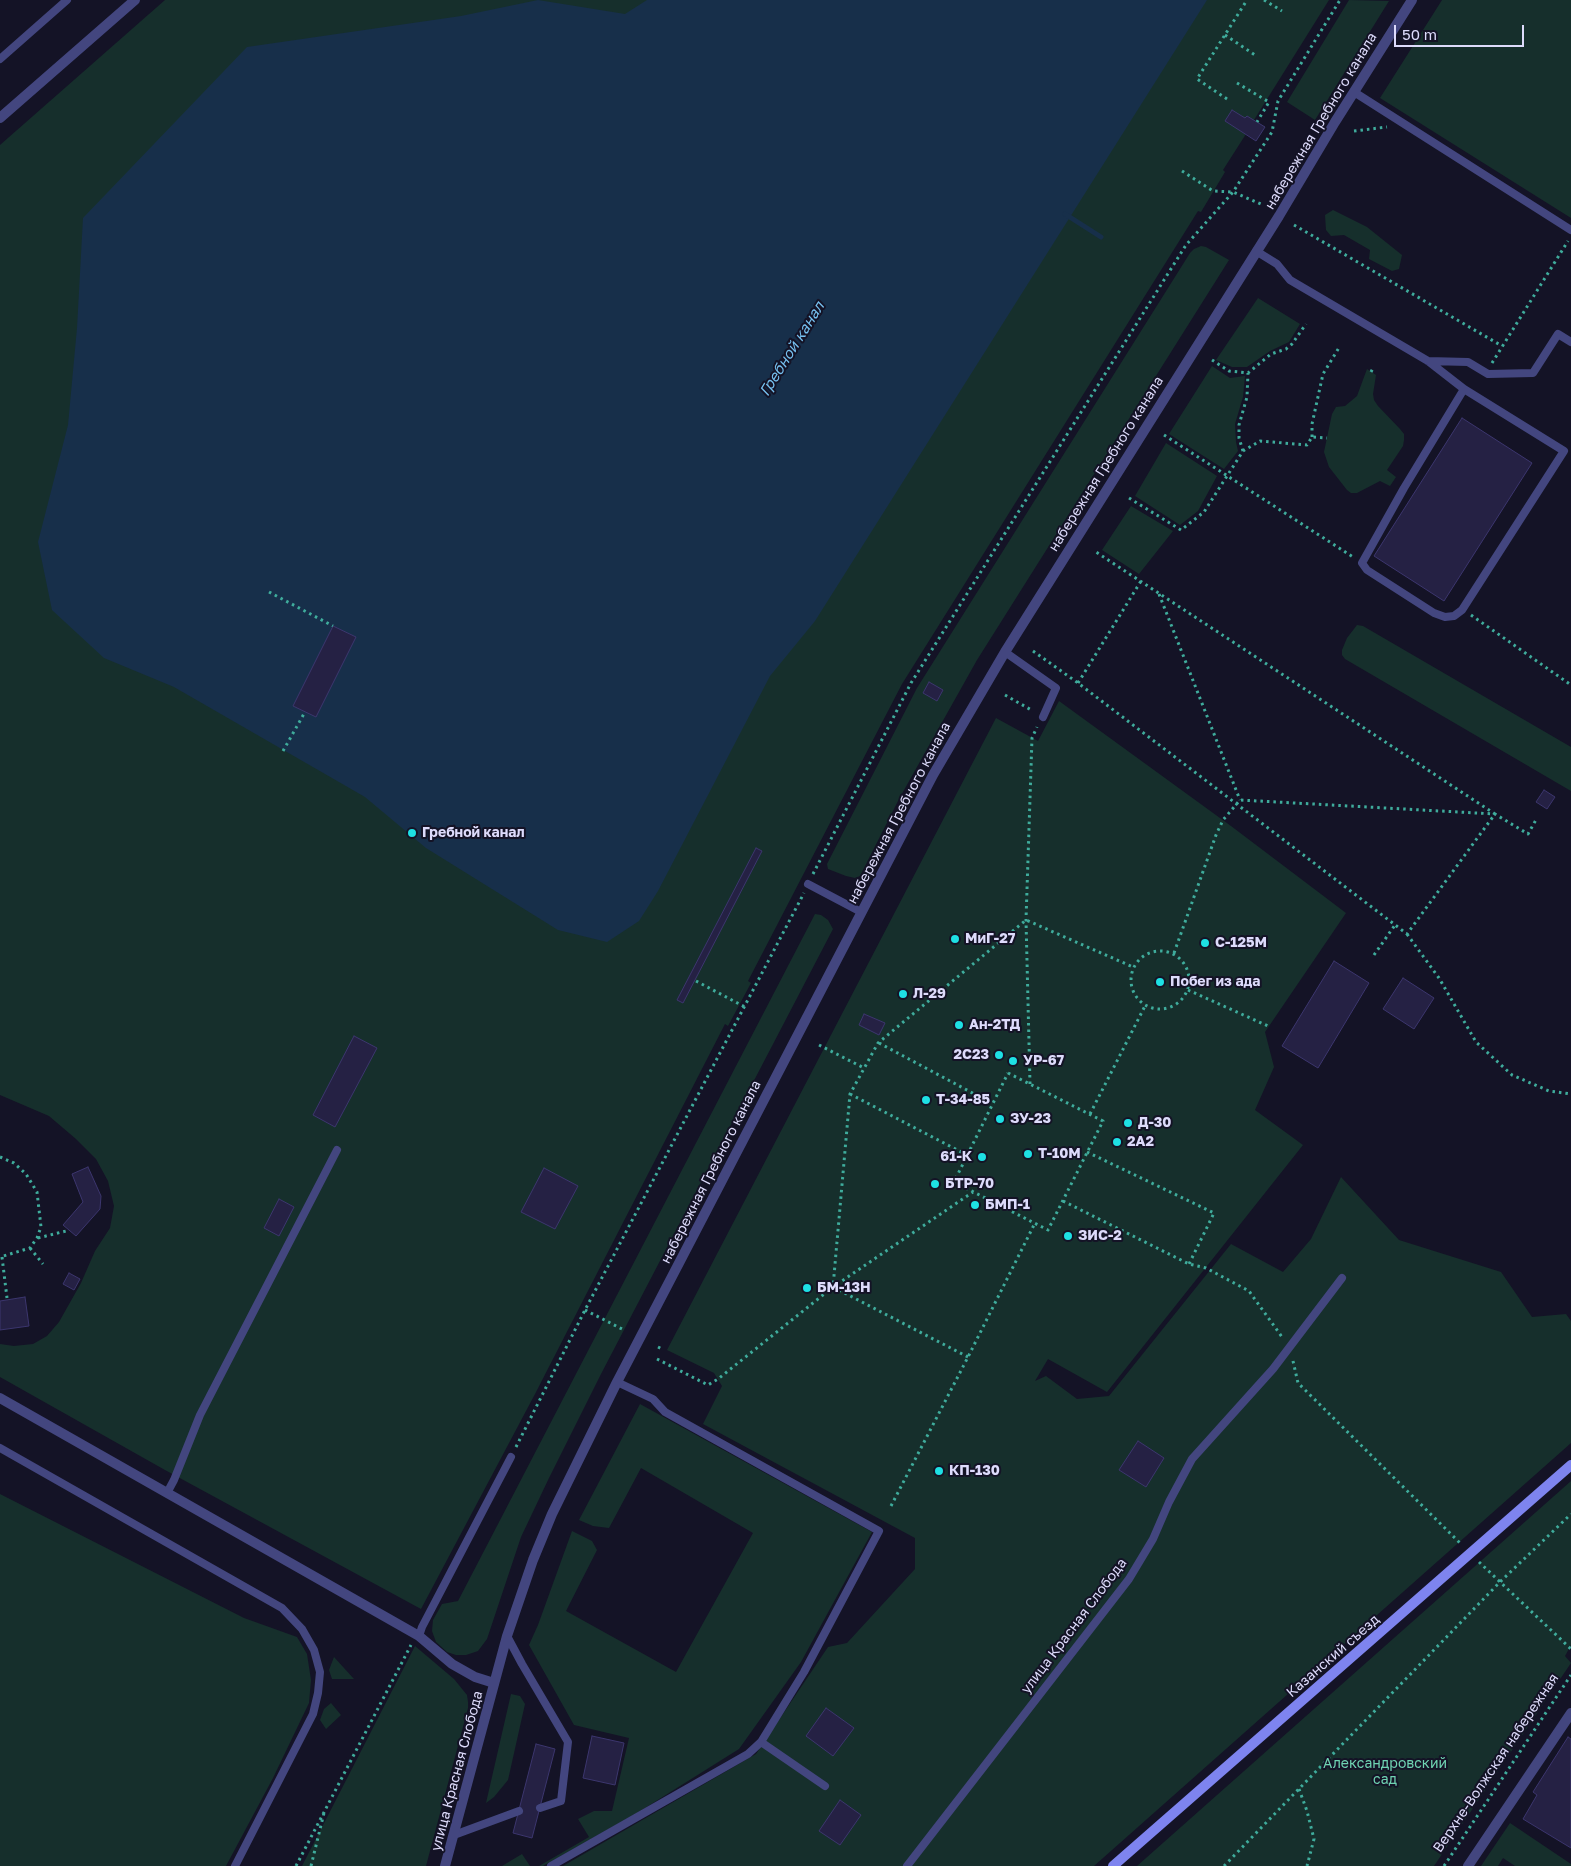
<!DOCTYPE html>
<meta charset="utf-8">
<style>
body{margin:0}
#map{position:relative;width:1571px;height:1866px;overflow:hidden;background:#141326;font-family:"Golos Text",sans-serif}
canvas{display:block}
.scale{position:absolute;left:1394px;top:25px;width:130px;height:22px;box-sizing:border-box;border:2px solid #dddbfb;border-top:0;padding-left:6px;font-size:15px;line-height:18px;white-space:nowrap;color:#dddbfb;-webkit-text-stroke:4px #141326;paint-order:stroke}
</style>
<div id="map">
<canvas width="1571" height="1866"></canvas>
<div class="scale">50 m</div>
</div>
<script>
const ctx = document.querySelector('canvas').getContext('2d');
ctx.lineJoin = 'round';
function fillPath(path, color) {
  ctx.fillStyle = color;
  ctx.fill(path, 'evenodd');
}
function toPath(rows) {
  const path = new Path2D();
  for (const r of rows) {
    if (r.length === 3) {
      path.moveTo(r[0] + r[2], r[1]);
      path.arc(r[0], r[1], r[2], 0, 2 * Math.PI);
      continue;
    }
    path.moveTo(r[0], r[1]);
    for (let i = 2; i < r.length; i += 2) path.lineTo(r[i], r[i + 1]);
  }
  return path;
}
function stroke(path, color, width, dash) {
  ctx.strokeStyle = color;
  ctx.lineWidth = width;
  ctx.lineCap = dash ? 'butt' : 'round';
  ctx.setLineDash(dash || []);
  ctx.stroke(path);
}
function write(font, color, halo, rows, align = 'center') {
  ctx.font = font + ' "Golos Text",sans-serif';
  ctx.lineWidth = 4;
  ctx.setLineDash([]);
  ctx.textBaseline = 'middle';
  ctx.strokeStyle = halo;
  ctx.fillStyle = color;
  for (const [text, x, y, turn = 0] of rows) {
    ctx.save();
    ctx.translate(x, y);
    ctx.rotate((+turn || 0) * Math.PI / 180);
    ctx.textAlign = isNaN(turn) ? turn : align;
    if (halo) ctx.strokeText(text, 0, 0);
    ctx.fillText(text, 0, 0);
    ctx.restore();
  }
}
const green = toPath([
 [165,0,1329,0,1254,120,1265,127,1256,141,1246,134,1223,170,1225,172,1201,212,1198,211,902,684,748,981,751,983,728,1026,725,1024,535,1394,421,1609,165,1470,0,1377,0,1344,14,1346,33,1344,47,1336,59,1322,81,1283,95,1251,110,1228,114,1206,108,1181,96,1159,76,1139,49,1116,0,1095,0,145],
 [1349,0,1389,1,1315,120,1287,102],
 [1442,0,1571,0,1571,218,1380,98],
 [1333,210,1367,227,1402,255,1399,269,1392,271,1369,259,1370,250,1344,235,1331,236,1326,230,1325,215],
 [1201,246,1206,247,1229,260,977,660,899,799,860,876,855,878,846,876,828,869,827,864,917,688,1190,253,1194,249],
 [1258,298,1300,324,1289,342,1270,351,1247,367,1232,367,1216,360],
 [1212,366,1230,378,1245,376,1243,397,1235,424,1236,442,1238,451,1224,469,1169,434],
 [1367,369,1376,375,1373,394,1374,400,1378,406,1400,429,1404,434,1404,440,1403,446,1387,470,1396,477,1390,486,1380,481,1357,493,1351,493,1347,490,1329,467,1324,452,1332,414,1336,407,1345,406,1357,396],
 [1166,443,1217,476,1198,511,1180,525,1135,496],
 [1131,506,1173,531,1139,574,1102,550],
 [1357,625,1363,626,1571,747,1571,791,1345,659,1342,655,1342,650,1347,638],
 [1059,701,1231,826,1346,913,1265,1032,1274,1067,1255,1110,1303,1145,1107,1392,1048,1359,1035,1381,1046,1376,1077,1399,1109,1396,1231,1244,1283,1272,1311,1239,1341,1177,1399,1240,1501,1272,1532,1317,1566,1314,1571,1321,1571,1443,1094,1866,563,1866,756,1754,828,1647,847,1643,915,1569,915,1538,703,1424,722,1386,714,1373,667,1350,996,718,1038,741],
 [815,914,821,915,828,920,833,929,601,1374,549,1478,521,1537,487,1639,478,1651,466,1655,456,1655,447,1652,436,1642,432,1631,433,1620,442,1604,458,1601],
 [640,1404,872,1532,801,1662,739,1749,637,1813,543,1866,539,1866,589,1837,578,1819,594,1811,612,1811,629,1738,574,1725,529,1645,538,1625,572,1531,592,1541,597,1550,566,1611,676,1672,753,1533,641,1468,609,1528,593,1526,579,1520],
 [1571,1481,1571,1645,1565,1656,1571,1663,1434,1866,1137,1866],
 [0,1494,244,1618,297,1637,307,1654,311,1680,309,1703,273,1778,226,1866,0,1866],
 [415,1646,454,1679,467,1695,468,1702,468,1708,426,1866,302,1866],
 [334,1657,354,1679,332,1679,329,1670],
 [511,1694,520,1696,525,1704,508,1780,494,1797,486,1803],
 [331,1703,341,1715,326,1729,320,1720,324,1709],
 [1510,1823,1571,1864,1571,1866,1515,1866,1503,1858,1498,1866,1481,1866],
 [522,1854,530,1866,502,1866]
]);
const water = toPath([
 [538,0,625,14,647,0,1207,0,815,621,770,676,658,891,639,921,607,942,558,930,426,848,365,797,174,687,104,658,52,610,38,542,68,425,77,328,83,218,247,47,461,16]
]);
const stream = toPath([
 [1065,214,1101,237]
]);
const building = toPath([
 [1232,110,1245,118,1247,116,1265,127,1256,141,1225,121,1232,110],
 [1462,418,1532,463,1444,601,1374,556,1462,418],
 [333,626,356,637,316,717,293,706,333,626],
 [929,682,943,690,937,701,923,693,929,682],
 [1544,790,1555,797,1547,809,1536,802,1544,790],
 [756,848,762,851,683,1003,677,1000,756,848],
 [1334,961,1369,983,1318,1068,1282,1046,1334,961],
 [1403,978,1434,998,1414,1029,1383,1009,1403,978],
 [864,1014,885,1023,879,1035,859,1025,864,1014],
 [354,1036,377,1048,335,1127,313,1115,354,1036],
 [88,1167,101,1196,100,1209,76,1236,63,1225,83,1202,72,1174,88,1167],
 [544,1168,578,1186,555,1229,521,1212,544,1168],
 [279,1199,294,1207,279,1236,264,1228,279,1199],
 [69,1273,80,1279,74,1290,63,1284,69,1273],
 [25,1297,29,1326,0,1330,0,1301,25,1297],
 [1138,1441,1164,1458,1146,1487,1119,1470,1138,1441],
 [826,1708,854,1728,833,1756,806,1736,826,1708],
 [592,1736,624,1743,615,1785,583,1778,592,1736],
 [1568,1737,1571,1739,1571,1848,1523,1819,1537,1795,1533,1792,1568,1737],
 [536,1744,555,1749,532,1838,513,1833,536,1744],
 [840,1800,861,1815,840,1845,819,1831,840,1800]
]);
const path = toPath([
 [1264,0,1282,11],
 [1225,35,1255,55],
 [1237,83,1269,102,1257,122],
 [1227,99,1197,79,1247,0],
 [1354,131,1387,127],
 [1182,171,1213,191,1233,192,1263,205],
 [1294,225,1502,346],
 [1212,360,1229,371,1248,373,1271,354,1286,349,1292,344,1306,324],
 [1492,363,1568,241],
 [1371,372,1373,368],
 [1164,435,1353,557],
 [1312,437,1312,424,1323,374,1340,346],
 [1243,451,1239,438,1239,425,1247,397,1248,373],
 [1129,498,1181,530,1204,512,1243,451,1260,441,1307,445,1312,437,1327,438],
 [269,592,333,626],
 [1159,594,1240,800],
 [1471,615,1571,685],
 [1033,651,1078,683,1407,934,1495,814,1096,552],
 [1078,683,1141,581],
 [1005,695,1033,711],
 [283,751,305,712],
 [813,874,911,683,1186,245,1233,192,1272,132,1278,101,1340,0],
 [1407,934,1439,978,1476,1042,1512,1075,1549,1091,1571,1094],
 [1160,980,29],
 [1174,953,1216,835,1223,820,1240,800,1495,814,1528,834,1537,818],
 [1374,955,1395,925],
 [696,981,745,1007],
 [1188,990,1268,1026],
 [879,1043,993,1104],
 [819,1045,864,1068],
 [1008,1073,1103,1121,1048,1230,954,1182,1008,1073],
 [1030,1084,1026,920,1032,738,1037,727],
 [850,1094,967,1155],
 [1090,1114,1145,1006],
 [1087,1152,1214,1213,1189,1264],
 [0,1157,14,1163,26,1174,37,1192,41,1227,37,1238,30,1248,0,1257],
 [1063,1201,1189,1264,1206,1268,1249,1291,1282,1337],
 [38,1238,66,1231],
 [30,1248,43,1264],
 [2,1257,7,1298],
 [585,1310,624,1330],
 [658,1347,662,1349],
 [968,1357,833,1287,850,1094,878,1043,1026,920,1133,967],
 [657,1359,708,1385,718,1379,833,1287,973,1192],
 [1293,1361,1298,1383,1462,1545],
 [516,1447,585,1310,804,893],
 [891,1506,968,1357,1035,1223],
 [1479,1562,1571,1649],
 [1299,1789,1307,1811,1314,1839,1307,1866],
 [296,1866,411,1645],
 [311,1866,324,1813],
 [1224,1866,1500,1582,1571,1514],
 [1444,1866,1571,1675]
]);
const service = toPath([
 [0,59,67,0],
 [1354,92,1571,230],
 [1256,251,1277,264,1290,280,1428,361,1464,389,1564,451,1462,610,1454,616,1445,617,1434,613,1367,570,1362,563,1404,488,1464,389],
 [1428,361,1468,362,1488,374,1533,373,1558,334,1571,342],
 [1005,652,1056,688,1043,717],
 [808,884,861,912],
 [617,1382,653,1399,665,1412,879,1531,804,1672,761,1742],
 [0,1448,282,1608,302,1629,314,1650,320,1672,318,1693,313,1714,235,1866],
 [167,1493,174,1480,200,1415,337,1150],
 [419,1636,422,1627,511,1457],
 [507,1636,522,1664,568,1742,561,1801,540,1808],
 [454,1835,519,1811],
 [551,1866,748,1754,761,1742,825,1786],
 [907,1866,1129,1579,1153,1539,1169,1502,1192,1459,1273,1369,1342,1278]
]);
const minor = toPath([
 [0,118,135,0],
 [0,1398,419,1636,452,1664,475,1677,494,1683],
 [1468,1866,1571,1713]
]);
const tertiary = toPath([
 [445,1866,507,1636,533,1560,552,1514,617,1382,678,1265,933,775,1005,652,1279,216,1335,122,1412,0]
]);
const secondary = toPath([
 [1113,1866,1571,1465]
]);
const markers = [
 [412,833,5,"#1ee0e4"],
 [955,939,5,"#1ee0e4"],
 [1205,943,5,"#1ee0e4"],
 [1160,982,5,"#1ee0e4"],
 [903,994,5,"#1ee0e4"],
 [959,1025,5,"#1ee0e4"],
 [999,1055,5,"#1ee0e4"],
 [1013,1061,5,"#1ee0e4"],
 [926,1100,5,"#1ee0e4"],
 [1000,1119,5,"#1ee0e4"],
 [1128,1123,5,"#1ee0e4"],
 [1117,1142,5,"#1ee0e4"],
 [1028,1154,5,"#1ee0e4"],
 [982,1157,5,"#1ee0e4"],
 [935,1184,5,"#1ee0e4"],
 [975,1205,5,"#1ee0e4"],
 [1068,1236,5,"#1ee0e4"],
 [807,1288,5,"#1ee0e4"],
 [939,1471,5,"#1ee0e4"]
];
const streetNames = [
 ["набережная Гребного канала",1321,121,-59],
 ["набережная Гребного канала",1106,464,-58],
 ["набережная Гребного канала",899,813,-62],
 ["набережная Гребного канала",711,1172,-63],
 ["улица Красная Слобода",1074,1626,-53],
 ["Казанский съезд",1333,1656,-41],
 ["Верхне-Волжская набережная",1496,1763,-56],
 ["улица Красная Слобода",457,1771,-75]
];
const poiNames = [
 ["Гребной канал",422,833],
 ["МиГ-27",965,939],
 ["С-125М",1215,943],
 ["Побег из ада",1170,982],
 ["Л-29",913,994],
 ["Ан-2ТД",969,1025],
 ["2С23",989,1055,"right"],
 ["УР-67",1023,1061],
 ["T-34-85",936,1100],
 ["ЗУ-23",1010,1119],
 ["Д-30",1138,1123],
 ["2А2",1127,1142],
 ["Т-10М",1038,1154],
 ["61-К",972,1157,"right"],
 ["БТР-70",945,1184],
 ["БМП-1",985,1205],
 ["ЗИС-2",1078,1236],
 ["БМ-13Н",817,1288],
 ["КП-130",949,1471]
];
const parkNames = [
 ["Александровский",1385,1764],
 ["сад",1385,1780]
];
const waterNames = [
 ["Гребной канал",792,349,-58]
];
fillPath(green, '#162f2c');
fillPath(water, '#172f4a');
stroke(stream, '#172f4a', 5);
fillPath(building, '#252144');
stroke(building, '#3c366e', 1);
stroke(path, '#3fac9c', 3, [2.5, 4]);
stroke(service, '#43467f', 8);
stroke(minor, '#43467f', 10);
stroke(tertiary, '#43467f', 10);
stroke(secondary, '#7e84ef', 10);
for (const [x, y, r, color] of markers) {
  const dot = new Path2D();
  dot.arc(x, y, r, 0, 2 * Math.PI);
  ctx.fillStyle = color;
  ctx.fill(dot);
  stroke(dot, '#141326', 2);
}
write('14px', '#dddbfb', '#141326', streetNames);
write('bold 14px', '#dddbfb', '#141326', poiNames, 'left');
write('14px', '#6fd3b2', '#141326', parkNames);
write('italic 15px', '#76c0ef', '#141326', waterNames);
</script>
